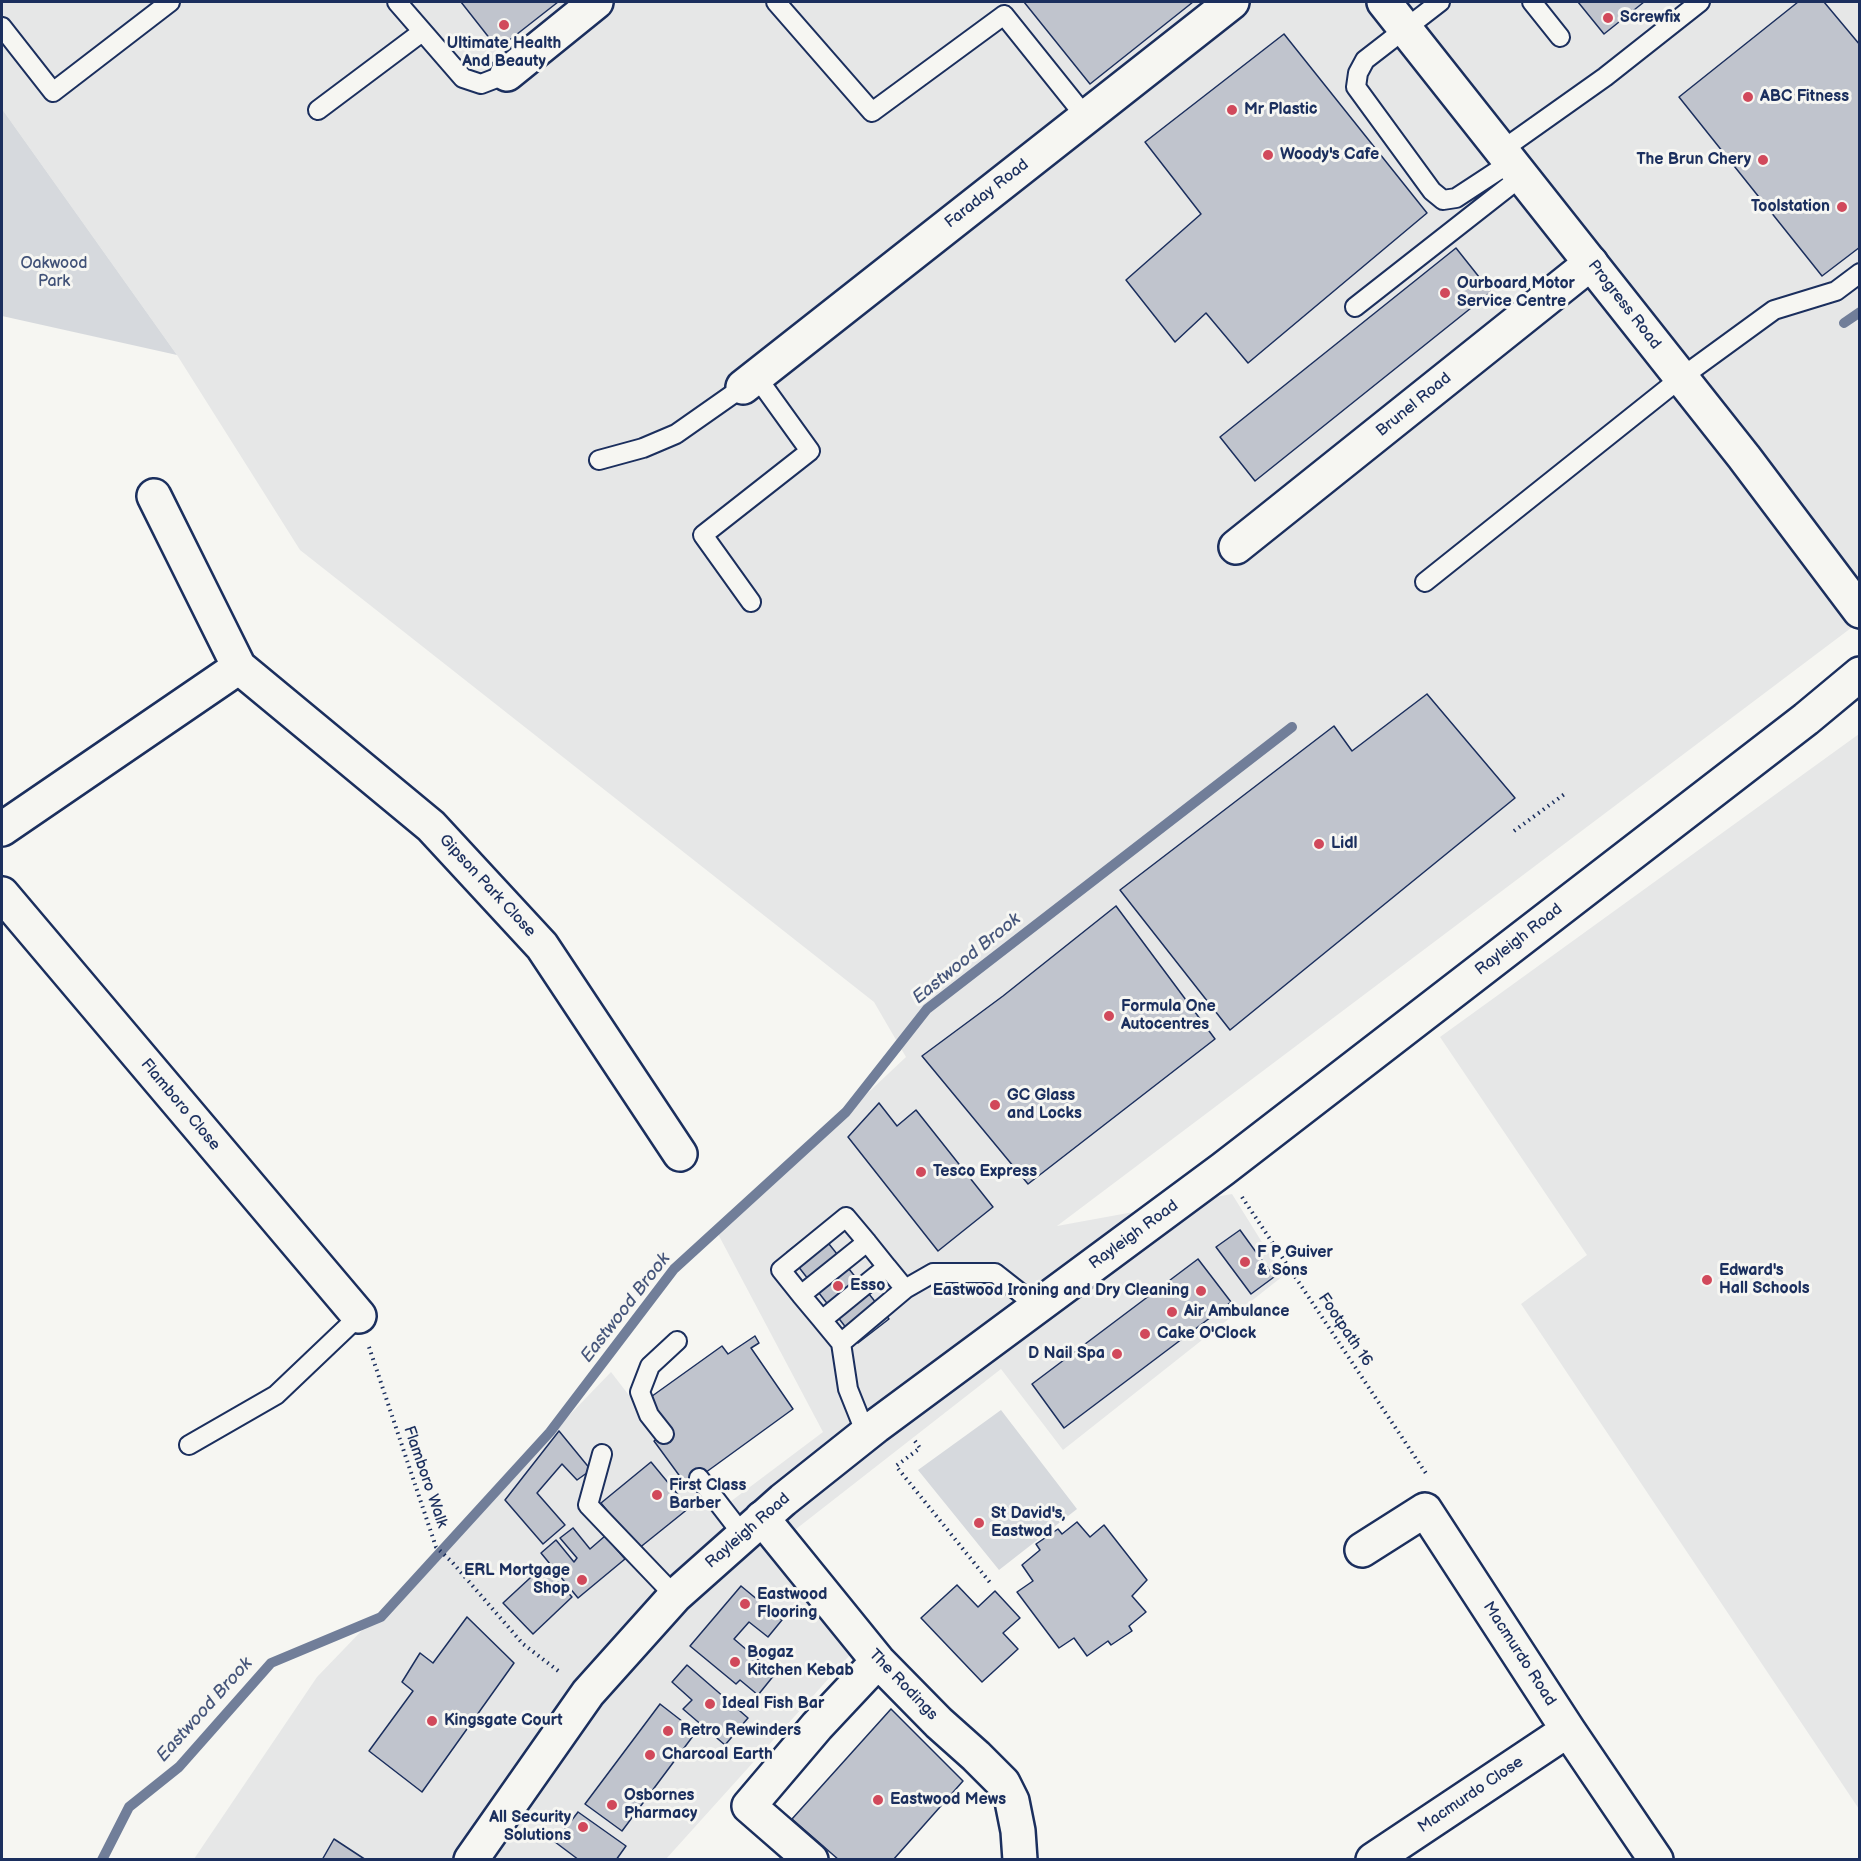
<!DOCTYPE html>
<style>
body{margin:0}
#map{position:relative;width:1861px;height:1861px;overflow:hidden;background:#f6f6f2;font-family:"Balsamiq Sans",sans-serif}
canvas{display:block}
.frame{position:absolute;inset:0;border:3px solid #1b2f5e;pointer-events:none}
</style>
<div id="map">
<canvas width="1861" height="1861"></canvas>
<div class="frame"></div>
</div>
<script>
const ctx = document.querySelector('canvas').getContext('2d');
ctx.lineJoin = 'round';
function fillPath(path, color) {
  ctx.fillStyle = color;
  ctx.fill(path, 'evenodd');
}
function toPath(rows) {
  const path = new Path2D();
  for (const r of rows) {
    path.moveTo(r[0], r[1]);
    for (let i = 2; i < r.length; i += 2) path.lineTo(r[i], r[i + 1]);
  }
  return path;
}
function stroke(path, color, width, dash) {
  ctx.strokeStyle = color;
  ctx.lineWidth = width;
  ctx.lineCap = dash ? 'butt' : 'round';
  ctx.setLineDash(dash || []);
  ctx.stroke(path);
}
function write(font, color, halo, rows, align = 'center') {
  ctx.font = font + ' "Balsamiq Sans",sans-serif';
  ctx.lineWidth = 6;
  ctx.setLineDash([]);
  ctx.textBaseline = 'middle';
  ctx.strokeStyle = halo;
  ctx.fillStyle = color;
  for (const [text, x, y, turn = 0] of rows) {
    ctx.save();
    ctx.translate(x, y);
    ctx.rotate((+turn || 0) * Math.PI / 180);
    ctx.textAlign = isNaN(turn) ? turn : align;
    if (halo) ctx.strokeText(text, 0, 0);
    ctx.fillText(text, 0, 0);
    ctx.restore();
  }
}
const built = toPath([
 [2,2,1859,2,1859,622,1057,1226,1232,1194,1283,1276,1063,1450,1001,1369,782,1540,867,1636,666,1859,194,1859,317,1677,611,1372,718,1511,823,1432,718,1234,906,1057,874,1002,300,550,177,355,2,109],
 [1859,734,1859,1809,1521,1304,1587,1255,1440,1037]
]);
const green = toPath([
 [2,109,177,355,2,316],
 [1001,1410,1077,1509,999,1570,918,1470]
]);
const stream = toPath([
 [1844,323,1860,312],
 [102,1860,129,1807,179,1767,271,1663,381,1617,550,1432,674,1269,846,1112,927,1009,1292,727]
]);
const building = toPath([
 [461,2,558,2,498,49,461,2],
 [1024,2,1193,2,1090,84,1024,2],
 [1578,2,1644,2,1604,34,1578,2],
 [1798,2,1824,2,1860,45,1860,247,1822,276,1679,97,1798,2],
 [1284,34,1427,213,1248,363,1206,313,1175,342,1126,280,1201,214,1145,142,1284,34],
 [1456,248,1491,292,1255,481,1220,437,1456,248],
 [1427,694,1515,798,1230,1030,1120,890,1334,726,1352,751,1427,694],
 [1116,906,1215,1039,1028,1184,922,1056,1003,996,1116,906],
 [879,1103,897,1126,916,1110,993,1207,938,1251,848,1137,879,1103],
 [817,1229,889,1319,858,1343,787,1252,817,1229],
 [1240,1230,1274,1277,1251,1294,1216,1247,1240,1230],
 [1198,1259,1231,1302,1064,1428,1032,1384,1198,1259],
 [755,1336,759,1343,751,1348,793,1409,687,1486,654,1441,670,1429,648,1399,722,1346,728,1354,755,1336],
 [559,1431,591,1470,577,1480,562,1464,537,1493,565,1525,543,1544,505,1500,559,1431],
 [651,1462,689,1508,638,1549,601,1503,651,1462],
 [1077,1522,1090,1537,1104,1525,1147,1580,1132,1596,1146,1612,1129,1626,1132,1631,1111,1645,1108,1641,1087,1656,1074,1638,1059,1648,1017,1592,1033,1581,1022,1565,1040,1550,1036,1544,1058,1529,1062,1534,1077,1522],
 [573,1528,590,1549,605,1536,625,1559,578,1598,541,1553,556,1540,574,1562,577,1558,560,1538,573,1528],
 [543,1566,572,1597,533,1634,503,1603,543,1566],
 [957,1585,978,1607,995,1591,1020,1618,1003,1633,1018,1649,982,1682,921,1618,957,1585],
 [741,1586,782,1620,768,1637,749,1622,734,1639,775,1674,758,1695,740,1680,736,1684,690,1646,741,1586],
 [467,1617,514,1663,422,1792,369,1751,413,1691,402,1682,420,1653,433,1663,467,1617],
 [687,1665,748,1718,725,1745,683,1709,692,1700,672,1682,687,1665],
 [660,1704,696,1732,622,1831,585,1804,660,1704],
 [891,1709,963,1781,893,1860,839,1860,792,1819,891,1709],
 [578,1812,626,1846,616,1860,579,1860,555,1842,578,1812],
 [334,1839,366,1860,322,1860,334,1839]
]);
const path = toPath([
 [1514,831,1566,793],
 [1242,1197,1427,1475],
 [369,1347,436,1547,452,1562,523,1644,561,1673],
 [915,1441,920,1448,896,1466,992,1585]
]);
const service = toPath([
 [397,2,463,78,481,84,507,74],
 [776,2,872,112,1004,15,1085,116],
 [1440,2,1365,60,1358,73,1356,87,1432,191,1443,200,1456,198,1511,162],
 [1532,2,1560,37],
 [2,27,53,92,170,2],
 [318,110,422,32],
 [1502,150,1605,77,1700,2],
 [1355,307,1522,176],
 [599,460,643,448,676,434,743,387],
 [1425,582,1682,377,1763,318,1774,310,1836,291,1860,273],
 [751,602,703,535,810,451,756,376],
 [801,1295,781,1270,846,1217,867,1242],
 [822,1320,801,1295,867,1242,887,1267],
 [841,1343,822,1320,887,1267,905,1289],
 [664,1434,649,1415,640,1392,650,1366,677,1341],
 [866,1434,848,1389,841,1343,905,1289,933,1273,995,1273,1037,1306],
 [189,1445,276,1395,359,1316],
 [602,1454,588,1505,675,1596],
 [699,1478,743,1535]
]);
const minor = toPath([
 [507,74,596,2],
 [743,387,1232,2],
 [154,496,239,667],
 [1236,547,1591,263],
 [2,829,239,667,431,826,542,946,680,1154],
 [2,894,359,1316],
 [762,1518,878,1661,939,1723,976,1756,1003,1783,1012,1801,1018,1831,1020,1860],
 [1362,1550,1425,1510,1568,1730,1656,1860],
 [811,1860,749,1806,817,1726,878,1661],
 [1373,1860,1568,1730]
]);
const tertiary = toPath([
 [1384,2,1744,457,1860,611]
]);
const primary = toPath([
 [471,1860,588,1693,675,1596,783,1500,876,1426,1223,1169,1806,719,1860,674]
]);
const markers = [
 [1608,18,6,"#d1495b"],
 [504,25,6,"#d1495b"],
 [1748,97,6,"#d1495b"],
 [1232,110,6,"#d1495b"],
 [1268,155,6,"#d1495b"],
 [1763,160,6,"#d1495b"],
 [1842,207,6,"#d1495b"],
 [1445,293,6,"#d1495b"],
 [1319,844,6,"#d1495b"],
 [1109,1016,6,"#d1495b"],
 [995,1105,6,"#d1495b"],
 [921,1172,6,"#d1495b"],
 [1245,1262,6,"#d1495b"],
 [1707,1280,6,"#d1495b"],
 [838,1286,6,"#d1495b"],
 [1201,1291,6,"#d1495b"],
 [1172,1312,6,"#d1495b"],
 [1145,1334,6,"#d1495b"],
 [1117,1354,6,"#d1495b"],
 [657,1495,6,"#d1495b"],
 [979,1523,6,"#d1495b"],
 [582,1580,6,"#d1495b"],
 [745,1604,6,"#d1495b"],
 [735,1662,6,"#d1495b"],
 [710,1704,6,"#d1495b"],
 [432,1721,6,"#d1495b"],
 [668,1731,6,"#d1495b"],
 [650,1755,6,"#d1495b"],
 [878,1800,6,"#d1495b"],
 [612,1805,6,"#d1495b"],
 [583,1827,6,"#d1495b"]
];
const poiNames = [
 ["Screwfix",1620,18],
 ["Ultimate Health",504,44,"center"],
 ["And Beauty",504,62,"center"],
 ["ABC Fitness",1760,97],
 ["Mr Plastic",1244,110],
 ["Woody's Cafe",1280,155],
 ["The Brun Chery",1751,160,"right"],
 ["Toolstation",1830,207,"right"],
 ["Ourboard Motor",1457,284],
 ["Service Centre",1457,302],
 ["Lidl",1331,844],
 ["Formula One",1121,1007],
 ["Autocentres",1121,1025],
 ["GC Glass",1007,1096],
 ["and Locks",1007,1114],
 ["Tesco Express",933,1172],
 ["F P Guiver",1257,1253],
 ["& Sons",1257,1271],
 ["Edward's",1719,1271],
 ["Hall Schools",1719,1289],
 ["Esso",850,1286],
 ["Eastwood Ironing and Dry Cleaning",1189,1291,"right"],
 ["Air Ambulance",1184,1312],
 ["Cake O'Clock",1157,1334],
 ["D Nail Spa",1105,1354,"right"],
 ["First Class",669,1486],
 ["Barber",669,1504],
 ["St David's,",991,1514],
 ["Eastwod",991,1532],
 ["ERL Mortgage",570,1571,"right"],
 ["Shop",570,1589,"right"],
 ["Eastwood",757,1595],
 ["Flooring",757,1613],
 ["Bogaz",747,1653],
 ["Kitchen Kebab",747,1671],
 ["Ideal Fish Bar",722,1704],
 ["Kingsgate Court",444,1721],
 ["Retro Rewinders",680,1731],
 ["Charcoal Earth",662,1755],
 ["Osbornes",624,1796],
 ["Pharmacy",624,1814],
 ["Eastwood Mews",890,1800],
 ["All Security",571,1818,"right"],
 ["Solutions",571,1836,"right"]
];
const streetNames = [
 ["Faraday Road",987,194,-38],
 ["Progress Road",1624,305,52],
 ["Brunel Road",1414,405,-39],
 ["Gipson Park Close",487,886,47],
 ["Rayleigh Road",1519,940,-38],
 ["Flamboro Close",180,1105,50],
 ["Rayleigh Road",1134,1235,-36],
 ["Footpath 16",1345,1330,56],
 ["Flamboro Walk",425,1477,71],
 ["Rayleigh Road",748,1531,-41],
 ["Macmurdo Road",1519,1654,57],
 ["The Rodings",903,1685,46],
 ["Macmurdo Close",1471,1795,-34]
];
const parkNames = [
 ["Oakwood",54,264],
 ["Park",54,282]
];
const waterNames = [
 ["Eastwood Brook",967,959,-39],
 ["Eastwood Brook",626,1308,-52],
 ["Eastwood Brook",205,1710,-48]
];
fillPath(built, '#e6e7e7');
fillPath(green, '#d6d9dd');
stroke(stream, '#717e99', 10);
fillPath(building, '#c0c4cd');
stroke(building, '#1b2f5e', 1.5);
stroke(service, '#1b2f5e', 22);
stroke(minor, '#1b2f5e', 38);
stroke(tertiary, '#1b2f5e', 38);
stroke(primary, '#1b2f5e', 38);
stroke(path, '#1b2f5e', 4, [1.5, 4.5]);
stroke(service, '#f6f6f2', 18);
stroke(minor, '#f6f6f2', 33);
stroke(tertiary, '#f6f6f2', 33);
stroke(primary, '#f6f6f2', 33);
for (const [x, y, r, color] of markers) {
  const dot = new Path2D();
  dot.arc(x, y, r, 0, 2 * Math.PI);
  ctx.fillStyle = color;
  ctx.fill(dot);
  stroke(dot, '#f6f6f2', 2);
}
write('bold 16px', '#1b2f5e', '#f6f6f2', poiNames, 'left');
write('16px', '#1b2f5e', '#f6f6f2', streetNames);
write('16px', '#405177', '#f6f6f2', parkNames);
write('italic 18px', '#46567b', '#f6f6f2', waterNames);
</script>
